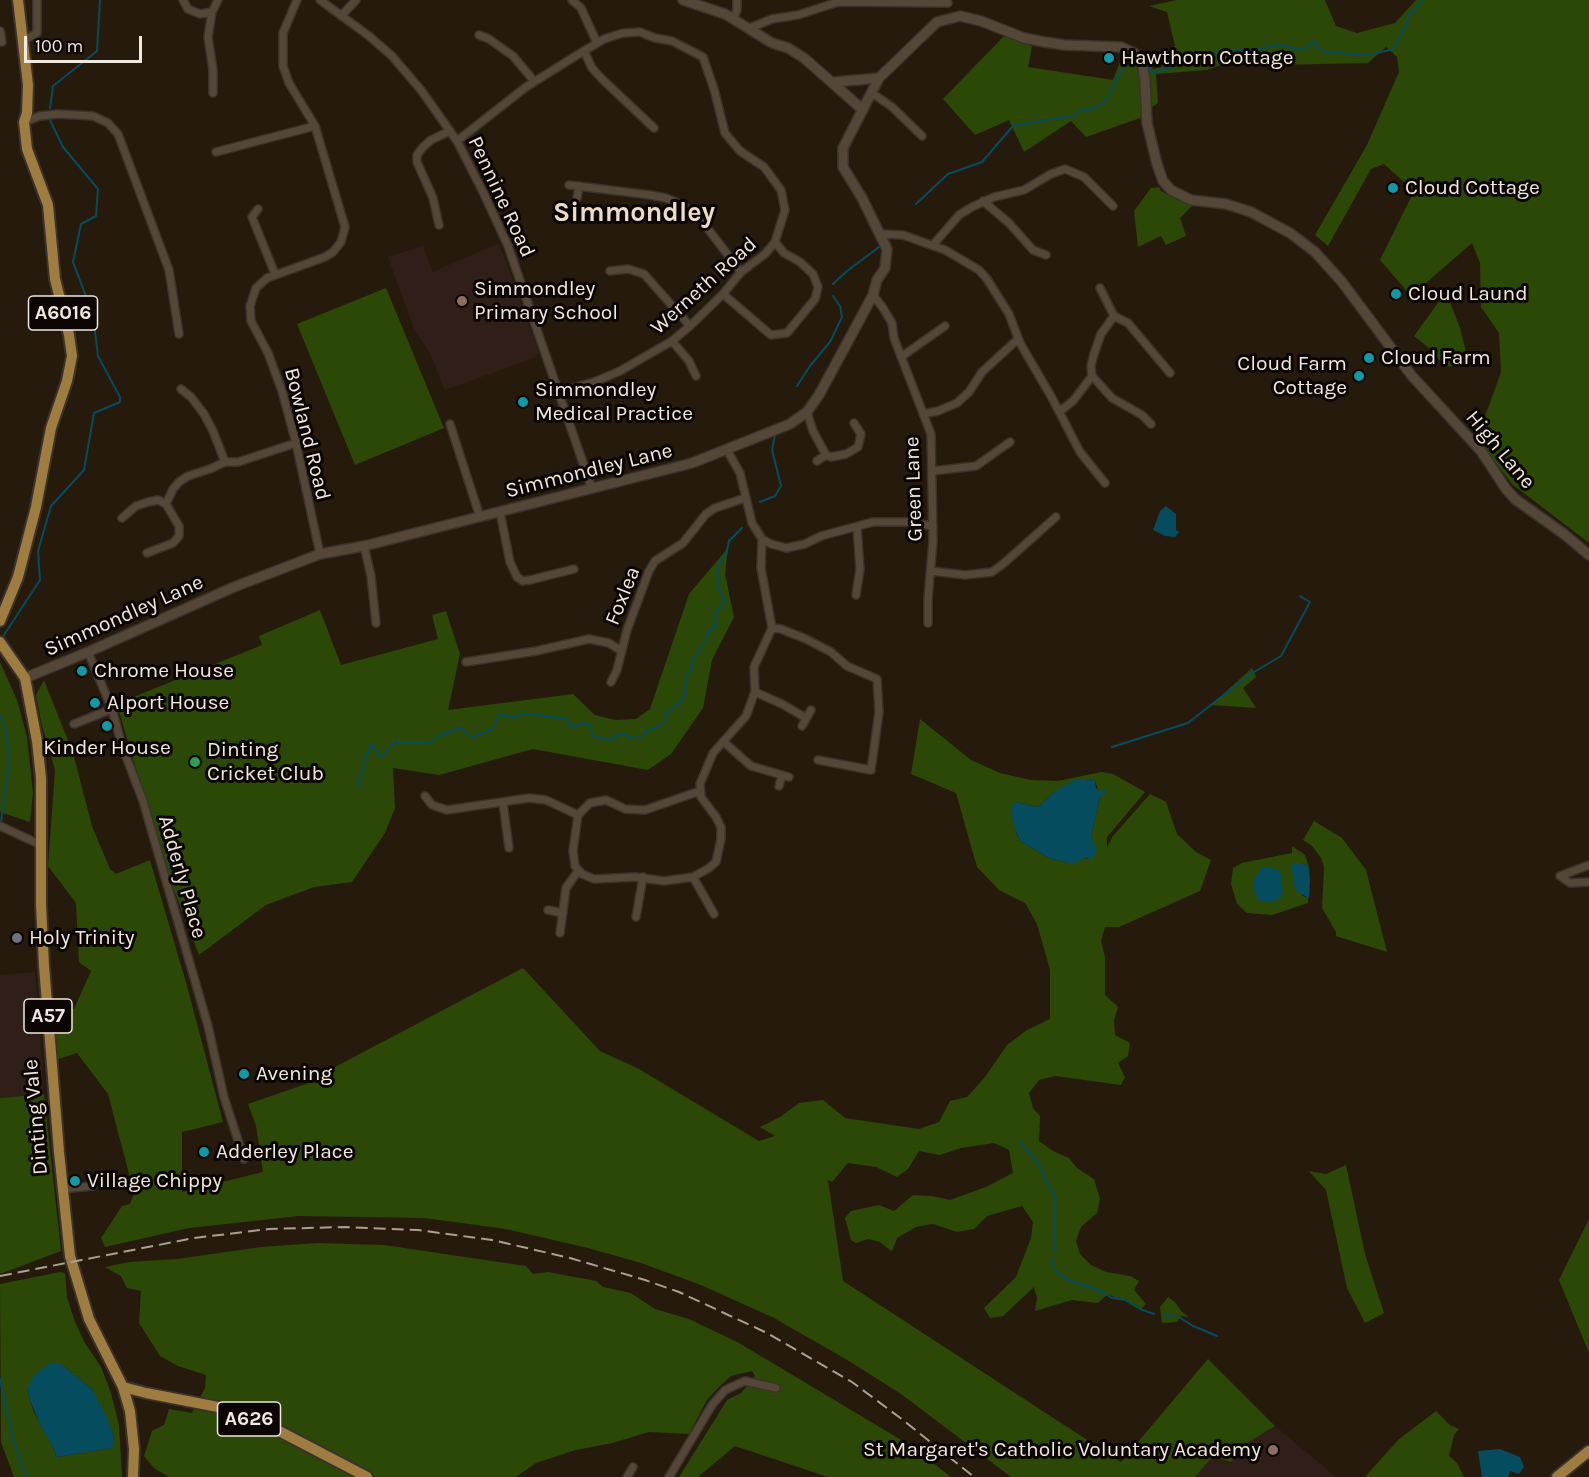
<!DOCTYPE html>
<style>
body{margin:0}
#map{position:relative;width:1589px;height:1477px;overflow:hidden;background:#261a0c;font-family:Karla,sans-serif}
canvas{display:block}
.scale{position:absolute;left:24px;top:36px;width:118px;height:27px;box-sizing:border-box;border:3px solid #f1e8df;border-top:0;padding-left:8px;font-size:18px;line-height:21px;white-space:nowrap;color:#f1e8df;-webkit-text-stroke:4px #0b0603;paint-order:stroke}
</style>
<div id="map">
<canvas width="1589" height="1477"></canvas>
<div class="scale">100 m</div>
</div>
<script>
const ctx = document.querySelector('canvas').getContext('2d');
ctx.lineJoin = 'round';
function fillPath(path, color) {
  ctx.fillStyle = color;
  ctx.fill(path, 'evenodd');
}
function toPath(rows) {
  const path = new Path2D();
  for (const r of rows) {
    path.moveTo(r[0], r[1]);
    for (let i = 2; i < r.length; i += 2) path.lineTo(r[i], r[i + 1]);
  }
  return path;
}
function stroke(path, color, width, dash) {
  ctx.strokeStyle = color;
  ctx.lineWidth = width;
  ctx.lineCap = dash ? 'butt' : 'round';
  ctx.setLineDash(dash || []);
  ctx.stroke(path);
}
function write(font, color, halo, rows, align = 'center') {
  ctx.font = font + ' Karla,sans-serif';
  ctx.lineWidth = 6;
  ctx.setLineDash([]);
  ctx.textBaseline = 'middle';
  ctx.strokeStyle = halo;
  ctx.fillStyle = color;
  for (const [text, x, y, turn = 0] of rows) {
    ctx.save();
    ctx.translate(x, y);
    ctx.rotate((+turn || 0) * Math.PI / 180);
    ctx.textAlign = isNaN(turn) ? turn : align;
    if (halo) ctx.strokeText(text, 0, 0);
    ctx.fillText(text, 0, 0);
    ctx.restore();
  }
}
const education = toPath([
 [499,243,539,353,534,358,445,390,430,353,414,329,388,257,423,246,433,272],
 [35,972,44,1094,0,1098,0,975],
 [1275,1426,1336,1477,1195,1477,1213,1456,1231,1462,1247,1443]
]);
const green = toPath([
 [1177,0,1325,0,1336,26,1357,33,1395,23,1416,0,1589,0,1589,543,1512,484,1477,439,1501,372,1499,333,1481,307,1480,263,1472,243,1411,296,1380,260,1414,191,1384,164,1371,169,1328,246,1315,235,1367,145,1399,72,1397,57,1386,47,1368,63,1274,65,1232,61,1207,70,1156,74,1158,103,1152,107,1146,59,1151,59,1153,69,1162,67,1161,52,1175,46,1167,12,1149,6],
 [1004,36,1032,46,1028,67,1113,80,1120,62,1130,55,1140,67,1143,117,1086,137,1071,121,1024,152,1009,120,975,135,943,99],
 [1159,187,1161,191,1178,200,1193,205,1180,218,1186,236,1166,245,1161,236,1138,247,1134,211,1151,188],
 [386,288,444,428,355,465,297,324],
 [1446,292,1460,328,1469,364,1445,367,1430,349,1414,336],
 [728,548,725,574,734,617,712,660,703,708,671,754,648,770,533,749,439,775,393,768,395,808,385,833,352,882,314,887,266,905,199,955,165,867,118,708,121,702,262,645,259,636,320,610,341,665,438,639,432,615,446,611,460,654,448,710,573,694,595,715,615,720,636,719,650,709,689,594],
 [0,662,17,700,27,737,33,793,30,822,0,812],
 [1252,668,1256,677,1243,688,1256,708,1211,705],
 [44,680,73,753,92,826,110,869,116,874,150,860,187,986,223,1122,182,1132,182,1192,263,1172,256,1126,248,1104,323,1078,333,1068,523,968,600,1051,639,1069,759,1141,775,1136,760,1127,780,1117,799,1103,823,1100,845,1118,919,1129,939,1122,950,1101,967,1097,985,1077,1007,1045,1027,1030,1050,1019,1050,970,1037,924,1025,903,999,890,977,867,956,793,911,774,920,719,971,760,1000,773,1031,780,1057,781,1102,772,1113,774,1145,792,1107,837,1107,848,1112,837,1150,794,1166,802,1177,834,1196,852,1211,860,1200,891,1119,927,1105,927,1101,941,1105,957,1105,995,1118,1007,1114,1020,1115,1035,1130,1043,1128,1056,1118,1063,1125,1077,1121,1085,1055,1076,1039,1080,1029,1093,1033,1108,1040,1116,1039,1141,1053,1151,1069,1158,1077,1168,1094,1179,1100,1199,1097,1213,1081,1227,1076,1241,1080,1254,1091,1265,1106,1272,1130,1276,1139,1281,1134,1290,1146,1304,1141,1309,1125,1299,1118,1299,1108,1294,1098,1303,1072,1300,1035,1311,1037,1298,1034,1287,1003,1316,990,1318,984,1308,1016,1277,1031,1238,1033,1222,1022,1206,987,1216,974,1229,957,1232,933,1224,916,1227,897,1238,893,1249,891,1251,880,1242,868,1239,856,1243,851,1240,845,1218,851,1211,879,1205,894,1211,913,1195,932,1196,950,1200,986,1187,1013,1173,1009,1150,994,1143,961,1148,940,1155,919,1151,908,1169,897,1177,876,1167,848,1163,832,1182,828,1180,843,1281,1121,1462,1208,1359,1275,1426,1247,1443,1231,1462,1213,1456,1195,1477,1011,1477,901,1394,849,1361,774,1318,701,1285,641,1263,588,1248,506,1229,424,1218,299,1216,189,1228,105,1247,101,1238,122,1206,130,1204,134,1193,108,1094,77,1053,55,1060,51,1011,74,1009,91,971,79,962,76,903,48,866,55,770,42,726,36,695],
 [1089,779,1095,781,1100,796,1091,837,1092,842,1089,859,1084,858,1069,863,1049,858,1020,841,1017,835,1011,812,1017,802,1038,807,1054,792],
 [1314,821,1342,838,1366,870,1387,952,1336,936,1336,932,1322,908,1324,867,1321,858,1312,846,1303,840],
 [1292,846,1305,855,1309,867,1302,863,1291,863,1303,896,1308,898,1308,903,1272,915,1247,913,1237,904,1231,884,1233,868,1242,863,1292,853],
 [44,1094,61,1251,0,1274,0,1098],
 [1346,1165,1365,1254,1384,1313,1365,1323,1347,1288,1326,1190,1309,1171,1326,1174],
 [1589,1219,1589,1353,1559,1280],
 [317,1243,384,1245,526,1266,533,1274,548,1272,596,1281,603,1287,631,1293,655,1309,689,1319,739,1343,913,1447,951,1477,828,1477,735,1446,698,1477,679,1477,727,1400,741,1393,755,1376,752,1371,731,1376,721,1385,707,1400,689,1434,649,1432,612,1443,576,1450,536,1463,516,1477,169,1477,155,1469,144,1456,152,1431,164,1425,169,1409,192,1413,205,1388,206,1375,178,1366,160,1356,139,1323,141,1291,127,1288,121,1276,105,1267,129,1262,177,1259,261,1247],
 [60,1272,65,1273,67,1297,75,1322,85,1343,101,1367,111,1393,119,1425,122,1477,14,1477,1,1442,0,1284],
 [61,1364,92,1389,114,1436,112,1448,56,1457,54,1449,34,1412,29,1398,28,1387],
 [1168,1297,1175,1302,1182,1312,1189,1317,1181,1316,1177,1322,1162,1323,1160,1307],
 [1436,1411,1450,1425,1459,1429,1454,1435,1449,1456,1457,1463,1464,1477,1365,1477,1398,1440]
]);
const water = toPath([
 [1166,506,1176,514,1176,530,1179,532,1175,537,1165,536,1153,530,1160,511],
 [1089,779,1095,781,1096,788,1099,791,1107,790,1106,794,1100,796,1091,837,1097,849,1092,859,1084,858,1075,863,1069,863,1049,858,1020,841,1014,826,1011,812,1012,804,1017,802,1038,807,1054,792,1074,780],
 [1291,863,1302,863,1309,867,1310,881,1309,897,1308,898,1295,890],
 [1270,867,1280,871,1283,892,1279,899,1270,902,1260,901,1255,894,1253,882,1261,868],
 [50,1363,61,1364,92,1389,106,1415,114,1436,113,1448,56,1457,54,1449,40,1424,29,1398,28,1387,33,1376],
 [1500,1449,1520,1457,1524,1467,1519,1474,1510,1471,1508,1477,1482,1477,1478,1451]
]);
const stream = toPath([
 [1147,63,1152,73,1196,60,1205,53,1258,49,1278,45,1303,50,1315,41,1319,48,1325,52,1364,55,1377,53,1393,49,1407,24,1408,16,1423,0],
 [50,108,53,86,97,51,100,0],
 [916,204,948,174,982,162,1013,126,1076,115,1081,110,1094,109,1103,103,1109,96,1117,77,1128,63],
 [833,284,847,271,879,247],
 [797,386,810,366,830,342,842,317,840,306,833,296],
 [760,502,775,496,781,486,772,450,775,434],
 [4,635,40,580,38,551,51,506,84,470,94,413,120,402,120,397,98,356,93,315,73,262,81,224,96,216,98,189,63,147,50,120],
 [1254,672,1281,656,1310,602,1300,596],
 [0,717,5,726,9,760,1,823],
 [1112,747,1188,723,1253,672],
 [358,787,358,781,363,771,364,761,371,745,378,750,378,757,382,757,393,743,429,743,439,736,460,728,471,736,475,736,491,730,501,714,514,718,518,715,538,715,566,719,571,727,585,723,591,727,593,737,612,740,617,735,626,735,629,738,640,737,648,730,661,726,666,721,665,714,683,700,687,674,693,668,693,660,706,641,708,632,716,624,715,615,718,609,723,605,724,599,719,590,717,570,720,562,726,555,729,541,742,528],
 [1019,1141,1036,1160,1055,1197,1055,1244,1054,1252],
 [1052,1258,1052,1265,1057,1272,1066,1279,1103,1292,1112,1298,1125,1300,1140,1309,1154,1314],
 [1164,1315,1175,1316],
 [1179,1317,1193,1326,1217,1336],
 [0,1379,13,1438,26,1477]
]);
const street = toPath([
 [183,0,188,9,200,14,212,12,218,0],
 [297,0,283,33,283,66,289,83,315,126,345,227,341,242,333,252,325,257,267,278,256,288,250,306,251,321,268,353,282,391,296,443,320,554],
 [320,0,369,36,392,56,421,90,457,141,483,192,508,246,592,489],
 [572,0,581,8,597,43],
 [212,12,208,37,213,70,213,93],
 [341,16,356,0],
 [733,19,737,10,737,0],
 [750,28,772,19,798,15,838,2,948,3],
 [0,31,2,42],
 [479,35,489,39,513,56,534,81],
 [22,41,37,33,37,0],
 [584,51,592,68,602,79,654,128],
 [872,93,892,107,922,136],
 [24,122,40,116,58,114,93,116,108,123,118,134,169,270,179,334],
 [457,141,526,87,574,57,604,39,623,33,640,32,655,38,672,41,703,57,714,89,725,133,740,151,764,167,781,190,785,210,775,242,765,254,741,272,723,294,690,326,672,341,620,371,594,382,559,392],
 [216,152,315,126],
 [569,185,650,195,666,198,680,204,698,216,741,272],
 [577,198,579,186],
 [983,201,1009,223,1033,250,1046,255],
 [258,209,252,217,275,274],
 [439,225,433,198,417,162,417,155,423,147,431,140,450,131],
 [880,234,903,235,945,250,979,270,987,279,1009,314,1020,343,1052,398,1080,452,1105,483],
 [933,245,959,215,972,207,994,197,1024,190,1051,174,1065,169,1084,177,1113,206],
 [610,271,628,269,644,274,690,326],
 [723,294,771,335,787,333,815,299,818,287,813,274,800,262,784,253,775,242],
 [873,295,883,308,892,323,894,338,931,434,933,541,928,599,928,623],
 [1114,316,1128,323,1170,373],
 [672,341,689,361,696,376],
 [901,357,945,326],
 [1092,376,1112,398,1142,415,1151,424],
 [181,389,191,397,204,414,213,431,225,462,238,462,296,443],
 [807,412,813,431,826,455,831,457,846,454,858,447,861,434,854,423],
 [1059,412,1073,401,1092,376,1091,366,1094,354,1101,334,1114,316,1100,288],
 [923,414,938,411,957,403,969,392,982,372,1018,339],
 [450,424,480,517],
 [727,450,740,473,752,523,762,539,771,544,786,548,805,544,821,536,873,522,907,522,933,526],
 [817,461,826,455],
 [932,471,976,466,1010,442],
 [500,512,510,562,517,577,523,581,530,580,574,569],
 [122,518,136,506,148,502,158,500,166,504,173,489,179,482,188,476,210,469,225,462],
 [364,546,371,576,376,623],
 [147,553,173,543,179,536,179,526,166,504],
 [931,571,965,575,992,572,1003,564,1056,517],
 [856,595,860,569,857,528],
 [772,628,781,629,806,639,831,652,847,666,877,679,879,712,871,770,818,760],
 [88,652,112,709,122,746,143,801,208,1026,224,1097,244,1159],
 [466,662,536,651,589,639,609,643,620,650],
 [611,682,617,670,627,630,649,571,655,561,683,543,706,514,715,508,745,498],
 [755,692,782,704,806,718],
 [74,724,112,709],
 [802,726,811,710],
 [724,742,751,766,789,777],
 [779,786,782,775],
 [700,791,645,810,625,809,606,800,590,803,578,815,573,851,575,866,582,874,594,879,635,877,664,881,693,877,709,868,716,862,721,839,721,827,716,817,701,797,700,784,713,753,746,716,755,692,754,667,772,628,761,568,762,539],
 [425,796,432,805,447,810,529,798,546,800,578,815],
 [503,803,509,848],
 [0,826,41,845],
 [1589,865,1560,876,1570,883,1589,882],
 [693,877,714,914],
 [548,910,563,913],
 [636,917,643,877],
 [560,933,566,888,578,871],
 [62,1189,93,1186],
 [627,1477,633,1467],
 [669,1477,712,1405,725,1390,745,1381,776,1388]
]);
const secondary = toPath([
 [683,0,725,14,772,43,788,48,804,58,863,110],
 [834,82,879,78],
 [25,678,88,652,234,587,320,554,364,546,692,463,790,424,807,412,819,395,873,295,877,280,885,268,887,249,862,198,843,167,843,148,879,78,937,22,960,16,981,21,1024,38,1045,42,1064,45,1121,47,1134,53,1142,64,1145,80,1147,123,1157,164,1163,181,1171,190,1191,200,1226,204,1251,212,1290,233,1315,252,1342,282,1412,376,1481,451,1506,489,1515,499,1564,534,1589,555]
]);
const primary = toPath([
 [0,621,18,577,36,507,51,428,67,381,72,356,69,335,55,279,48,205,27,149,24,122,27,113,28,85,18,0],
 [0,642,25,678,37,741,41,778,41,905,44,966,59,1152,70,1256,89,1319,123,1387,130,1411,134,1449,133,1477],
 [123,1387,146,1393,218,1407,281,1432,367,1477],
 [1557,1477,1589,1451]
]);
const rail = toPath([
 [0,1276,194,1238,269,1229,346,1227,418,1230,492,1240,570,1258,645,1280,679,1292,767,1333,852,1382,903,1420,974,1477]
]);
const markers = [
 [1109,58,6,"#0f9aa8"],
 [1393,188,6,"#0f9aa8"],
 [1396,294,6,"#0f9aa8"],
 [462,301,6,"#8d6e63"],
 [1369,358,6,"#0f9aa8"],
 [1359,376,6,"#0f9aa8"],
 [523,402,6,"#0f9aa8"],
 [82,671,6,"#0f9aa8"],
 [95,703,6,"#0f9aa8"],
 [107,726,6,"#0f9aa8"],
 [195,762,6,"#2e9e5b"],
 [17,938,6,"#6b7280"],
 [244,1074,6,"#0f9aa8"],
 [204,1152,6,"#0f9aa8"],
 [75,1181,6,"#0f9aa8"],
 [1273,1450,6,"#8d6e63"]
];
const shields = [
 [63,313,69],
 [48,1016,48],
 [249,1419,63]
];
const shieldNames = [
 ["A6016",63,313],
 ["A57",48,1016],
 ["A626",249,1419]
];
const poiNames = [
 ["Hawthorn Cottage",1121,58],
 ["Cloud Cottage",1405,188],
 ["Simmondley",474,289],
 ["Primary School",474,313],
 ["Cloud Laund",1408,294],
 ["Cloud Farm",1381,358],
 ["Cloud Farm",1347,364,"right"],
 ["Cottage",1347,388,"right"],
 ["Simmondley",535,390],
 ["Medical Practice",535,414],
 ["Chrome House",94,671],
 ["Alport House",107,703],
 ["Kinder House",107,748,"center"],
 ["Dinting",207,750],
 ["Cricket Club",207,774],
 ["Holy Trinity",29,938],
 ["Avening",256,1074],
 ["Adderley Place",216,1152],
 ["Village Chippy",87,1181],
 ["St Margaret's Catholic Voluntary Academy",1261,1450,"right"]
];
const streetNames = [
 ["Pennine Road",501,197,65],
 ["Werneth Road",704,286,-42],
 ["Bowland Road",307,434,76],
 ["High Lane",1500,450,50],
 ["Simmondley Lane",589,471,-14],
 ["Green Lane",914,489,-92],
 ["Foxlea",623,596,-68],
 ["Simmondley Lane",124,616,-24],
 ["Adderly Place",182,877,74],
 ["Dinting Vale",36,1117,-95]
];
const districtNames = [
 ["Simmondley",634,213]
];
fillPath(education, '#301f18');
fillPath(green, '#2c4806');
fillPath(water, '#054c5f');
stroke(stream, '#054c5f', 2);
stroke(street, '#3b322d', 10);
stroke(secondary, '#3b322d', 12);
stroke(primary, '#3b322d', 14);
stroke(street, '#554738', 7);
stroke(secondary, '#554738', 9);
stroke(primary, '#9f7c40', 10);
stroke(rail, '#aba096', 2, [12, 6]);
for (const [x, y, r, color] of markers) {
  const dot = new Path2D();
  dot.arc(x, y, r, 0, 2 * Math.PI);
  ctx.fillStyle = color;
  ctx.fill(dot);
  stroke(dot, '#0b0603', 2);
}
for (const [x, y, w] of shields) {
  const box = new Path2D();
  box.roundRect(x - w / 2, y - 17, w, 34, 4.5);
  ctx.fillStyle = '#0b0603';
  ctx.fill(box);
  stroke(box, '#f1e8df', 1.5);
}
write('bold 20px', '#f1e8df', null, shieldNames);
write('21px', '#f1e8df', '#0b0603', poiNames, 'left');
write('21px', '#f1e8df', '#0b0603', streetNames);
write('bold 27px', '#ecdbc9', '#0b0603', districtNames);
</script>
